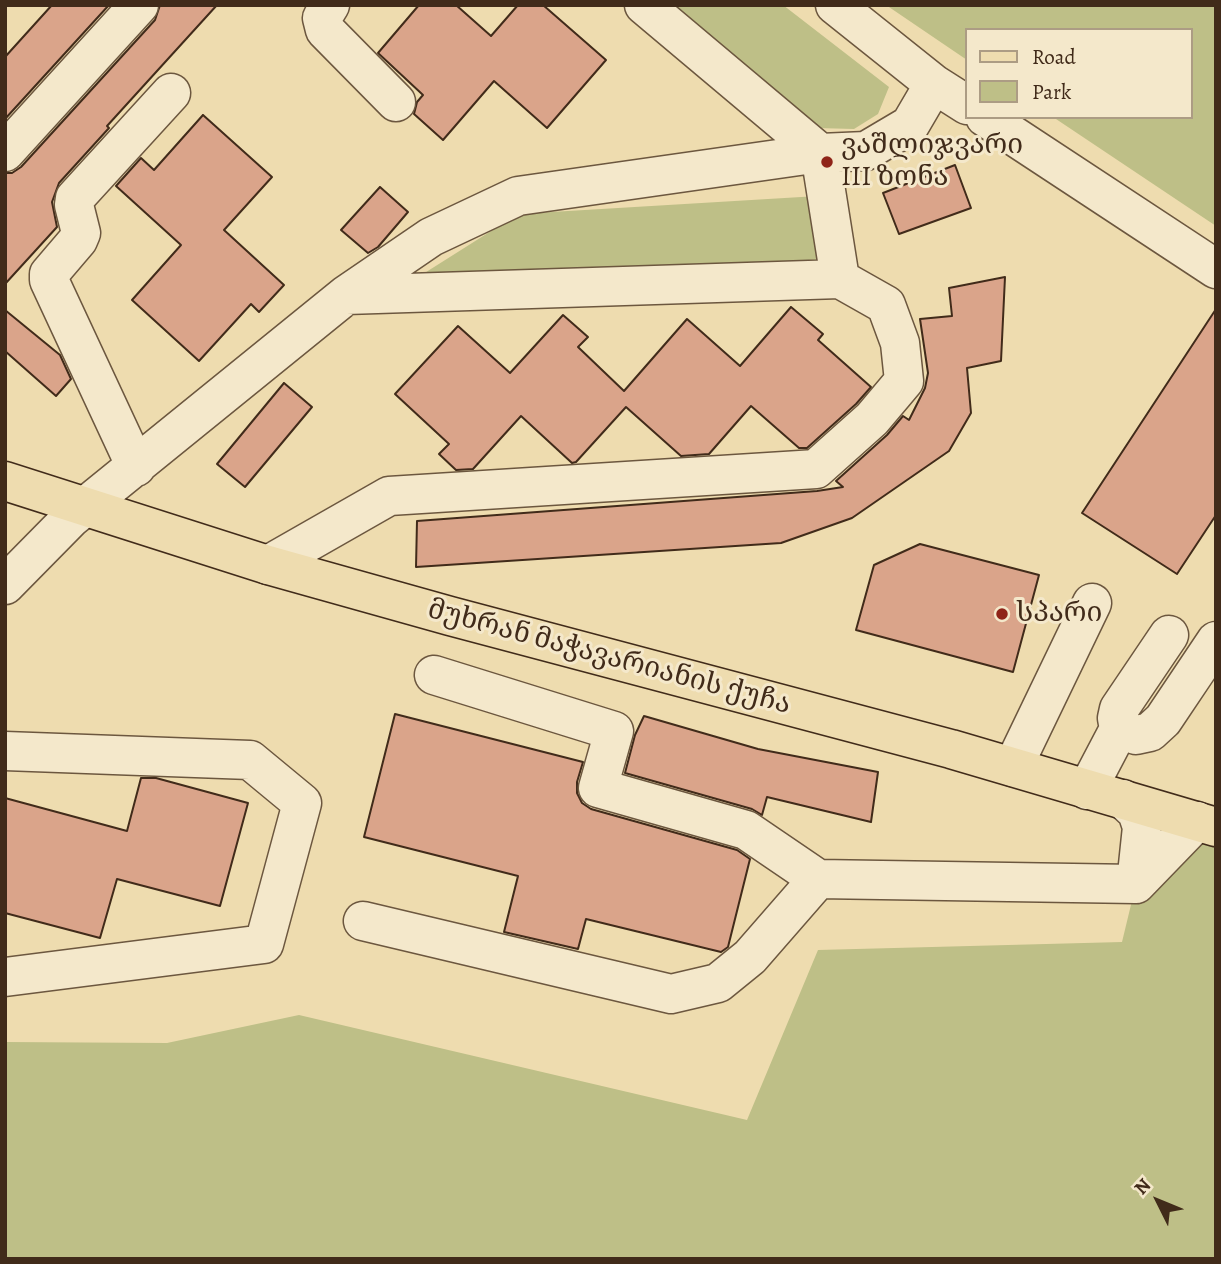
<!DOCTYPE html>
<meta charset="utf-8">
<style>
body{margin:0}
#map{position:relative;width:1221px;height:1264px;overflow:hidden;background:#eedcaf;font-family:Alegreya,serif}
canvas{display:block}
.frame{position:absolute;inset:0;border:7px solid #412b1a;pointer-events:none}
.legend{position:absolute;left:965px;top:28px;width:228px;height:91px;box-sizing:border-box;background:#f4e8cb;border:2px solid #ac9c84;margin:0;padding:9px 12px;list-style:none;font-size:21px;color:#412b1a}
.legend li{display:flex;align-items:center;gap:14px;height:35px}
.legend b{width:35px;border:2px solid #ac9c84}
.north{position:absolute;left:1123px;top:1166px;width:70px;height:70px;-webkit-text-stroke:5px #f4e8cb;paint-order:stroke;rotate:313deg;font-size:19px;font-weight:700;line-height:28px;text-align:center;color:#412b1a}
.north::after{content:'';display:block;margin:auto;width:24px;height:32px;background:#412b1a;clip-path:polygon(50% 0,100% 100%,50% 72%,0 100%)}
</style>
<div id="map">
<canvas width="1221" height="1264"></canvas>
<div class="frame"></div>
<ul class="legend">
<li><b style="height:9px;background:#eedcaf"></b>Road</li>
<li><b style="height:19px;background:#bebf87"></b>Park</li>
</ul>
<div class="north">N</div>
</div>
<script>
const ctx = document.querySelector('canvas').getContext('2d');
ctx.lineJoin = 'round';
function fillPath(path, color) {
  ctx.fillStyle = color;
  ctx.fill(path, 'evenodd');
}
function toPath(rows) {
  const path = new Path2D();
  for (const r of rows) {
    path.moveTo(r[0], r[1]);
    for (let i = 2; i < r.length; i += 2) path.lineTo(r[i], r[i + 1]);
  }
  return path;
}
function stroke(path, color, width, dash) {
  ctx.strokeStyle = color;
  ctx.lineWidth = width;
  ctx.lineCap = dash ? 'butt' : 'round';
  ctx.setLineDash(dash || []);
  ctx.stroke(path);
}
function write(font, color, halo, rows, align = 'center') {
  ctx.font = font + ' Alegreya,"Noto Serif Georgian",serif';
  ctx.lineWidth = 6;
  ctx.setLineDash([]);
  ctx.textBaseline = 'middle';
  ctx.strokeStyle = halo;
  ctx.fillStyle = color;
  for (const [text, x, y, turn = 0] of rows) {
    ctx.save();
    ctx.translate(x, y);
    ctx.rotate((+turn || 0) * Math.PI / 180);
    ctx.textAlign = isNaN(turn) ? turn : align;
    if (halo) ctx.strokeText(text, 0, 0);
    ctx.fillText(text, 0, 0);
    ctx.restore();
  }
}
const green = toPath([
 [663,5,783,5,889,87,878,114,854,129,816,128],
 [886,5,1216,5,1216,226,1053,117,1191,117,1191,30,967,30,967,60],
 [818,196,824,268,423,274,518,214],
 [1216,827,1216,1259,5,1259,5,1042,167,1043,299,1015,747,1120,818,950,1122,942,1136,884]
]);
const building = toPath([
 [52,5,109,5,5,119,5,57,52,5],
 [160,5,217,5,107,126,109,128,59,183,52,202,57,227,5,284,5,173,12,173,21,167,155,20,160,5],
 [419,5,456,5,491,36,518,5,543,5,606,60,547,128,494,81,443,140,414,114,417,102,423,95,378,53,419,5],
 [203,115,272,177,224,230,284,285,259,312,251,304,199,361,132,300,181,245,116,186,141,158,154,170,203,115],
 [955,165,971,208,899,234,883,193,955,165],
 [380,187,408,212,378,247,368,253,341,230,380,187],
 [1005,277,1001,361,967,368,971,413,949,451,852,518,781,543,416,567,417,521,817,491,843,487,836,481,887,435,903,416,909,420,925,388,928,373,920,319,952,316,949,288,1005,277],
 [791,307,823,334,818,340,871,387,856,404,807,448,799,448,751,406,709,454,681,456,626,407,576,462,572,463,521,416,473,469,456,470,439,454,449,444,395,394,458,326,510,373,563,315,588,337,578,347,624,391,687,319,740,366,791,307],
 [1216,309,1216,515,1177,574,1082,513,1216,309],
 [5,310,60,355,71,379,56,396,5,351,5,310],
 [284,383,312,407,245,487,217,464,284,383],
 [920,544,1039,575,1013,672,856,630,874,565,920,544],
 [395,714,583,762,577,782,577,793,582,803,591,809,737,850,750,859,728,947,721,952,586,919,578,949,504,932,518,876,364,837,395,714],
 [644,716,758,749,878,772,871,822,767,797,762,815,752,809,625,773,635,735,644,716],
 [141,778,156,778,248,803,220,906,117,879,100,938,5,913,5,798,127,831,141,778]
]);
const minor = toPath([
 [330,5,322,18,325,30,396,102],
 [644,5,820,153,840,279],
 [835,5,934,84,967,105],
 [985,117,1216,269],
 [5,152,139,5],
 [136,467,49,280,49,274,78,240,81,233,74,205,75,198,171,93],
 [268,565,389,496,816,469,872,419,904,381,900,343,886,305,840,279,346,295],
 [5,585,71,518,346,295,431,237,518,196,820,153,866,151,910,125,934,84],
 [1169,635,1119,709,1117,718,1119,729,1136,735,1150,732,1163,720,1216,641],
 [434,675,614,731,598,788,746,830,818,879],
 [5,751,250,760,302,803,264,944,5,977],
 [1013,767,1092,603],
 [1087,790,1119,729],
 [1123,799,1137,812,1142,827,1136,884],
 [363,921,671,994,718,983,750,957,818,879,1136,884,1197,821]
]);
const major = toPath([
 [5,481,268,565,450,616,951,749,1216,827]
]);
const markers = [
 [827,162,7,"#8f2418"],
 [1002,614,7,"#8f2418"]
];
const poiNames = [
 ["ვაშლიჯვარი",841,146],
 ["III ზონა",841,178],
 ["სპარი",1016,614]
];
const streetNames = [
 ["მუხრან მაჭავარიანის ქუჩა",609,658,15]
];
fillPath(green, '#bebf87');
fillPath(building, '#daa48a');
stroke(building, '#412b1a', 2);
stroke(minor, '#6c573f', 41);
stroke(major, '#412b1a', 41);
stroke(minor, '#f4e8cb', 38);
stroke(major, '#eedcaf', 38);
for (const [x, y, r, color] of markers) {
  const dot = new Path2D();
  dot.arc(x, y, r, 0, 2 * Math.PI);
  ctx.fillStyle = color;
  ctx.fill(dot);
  stroke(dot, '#f4e8cb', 2.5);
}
write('28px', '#412b1a', '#f4e8cb', poiNames, 'left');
write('28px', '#412b1a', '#f4e8cb', streetNames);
</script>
